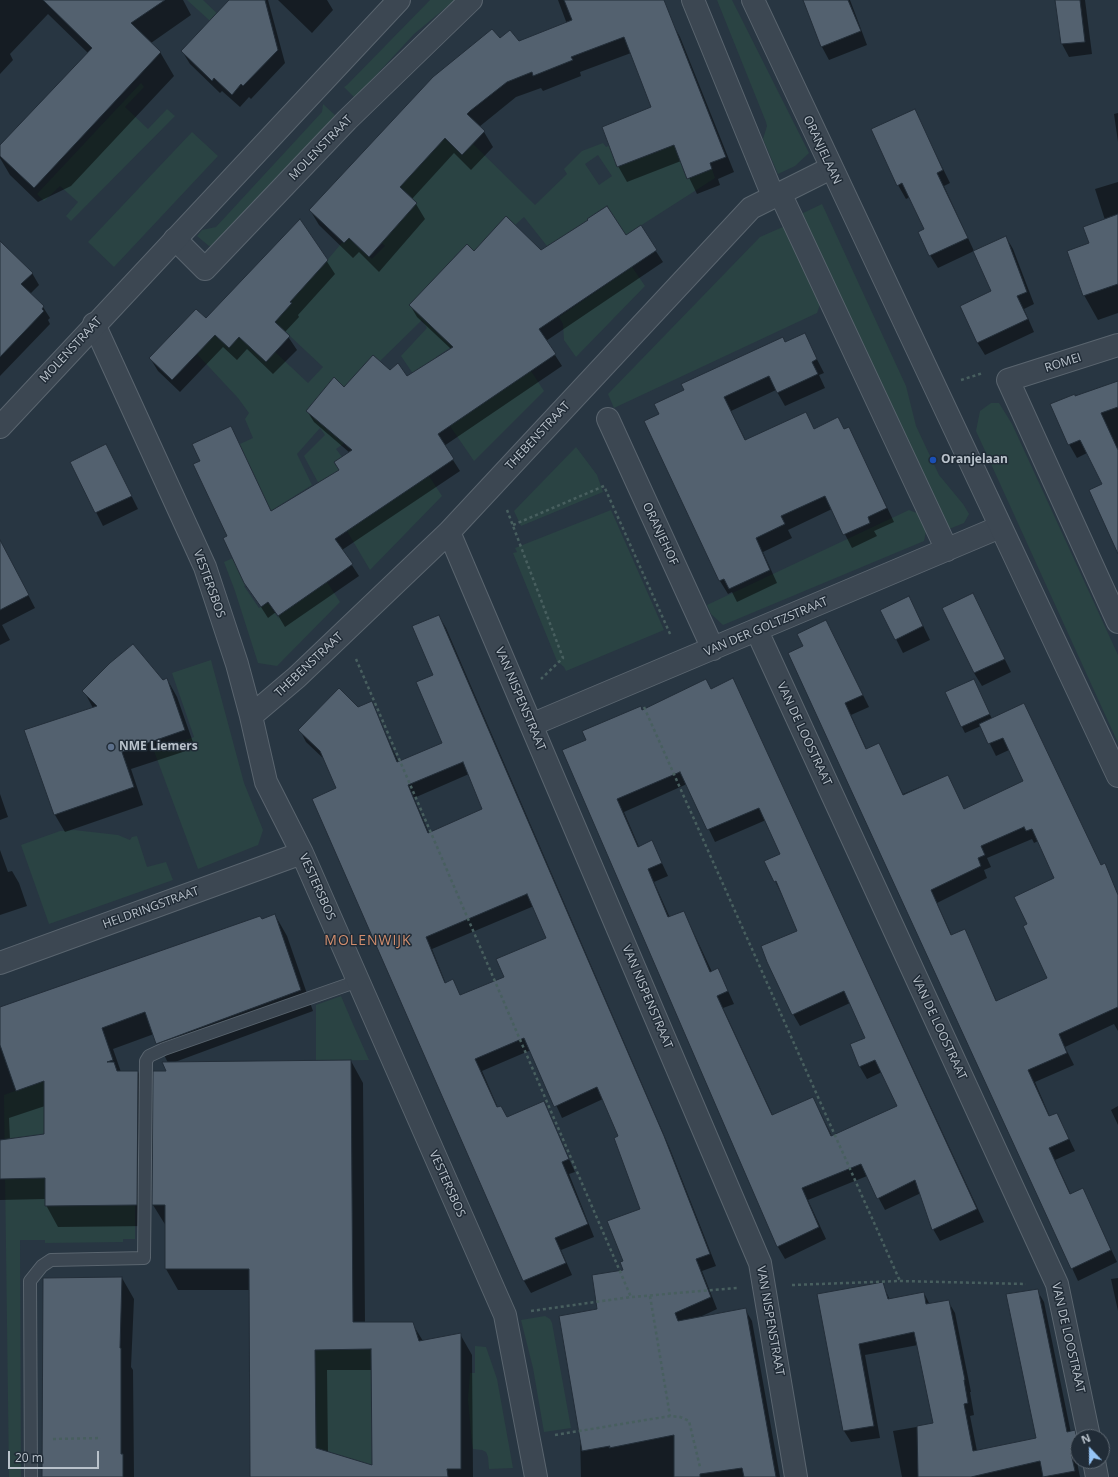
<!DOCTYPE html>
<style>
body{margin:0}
#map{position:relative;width:1118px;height:1477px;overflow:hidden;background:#283642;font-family:"Open Sans",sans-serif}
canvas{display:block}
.north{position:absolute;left:1070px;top:1429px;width:40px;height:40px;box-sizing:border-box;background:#212c37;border:1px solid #5e6872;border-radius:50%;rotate:338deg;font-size:11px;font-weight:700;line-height:16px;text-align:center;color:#b9c2cb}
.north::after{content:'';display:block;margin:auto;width:14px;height:18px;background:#95c4f5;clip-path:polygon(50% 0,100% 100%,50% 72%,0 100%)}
.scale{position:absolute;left:8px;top:1451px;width:91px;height:18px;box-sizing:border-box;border:2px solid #b9c2cb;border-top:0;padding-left:5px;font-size:12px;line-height:14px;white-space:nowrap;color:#b9c2cb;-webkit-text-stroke:3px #212c37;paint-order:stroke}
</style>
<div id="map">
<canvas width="1118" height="1477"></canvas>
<div class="north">N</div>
<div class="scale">20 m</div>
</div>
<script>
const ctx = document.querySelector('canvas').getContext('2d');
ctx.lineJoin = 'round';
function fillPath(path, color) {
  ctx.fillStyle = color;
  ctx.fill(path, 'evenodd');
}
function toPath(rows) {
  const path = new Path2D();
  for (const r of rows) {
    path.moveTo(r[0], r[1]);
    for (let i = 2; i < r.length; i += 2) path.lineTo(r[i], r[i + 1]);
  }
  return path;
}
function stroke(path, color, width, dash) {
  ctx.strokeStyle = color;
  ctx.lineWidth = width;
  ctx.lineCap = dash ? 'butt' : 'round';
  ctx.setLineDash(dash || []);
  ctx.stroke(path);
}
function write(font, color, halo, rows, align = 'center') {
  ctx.font = font + ' "Open Sans",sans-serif';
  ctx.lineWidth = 3;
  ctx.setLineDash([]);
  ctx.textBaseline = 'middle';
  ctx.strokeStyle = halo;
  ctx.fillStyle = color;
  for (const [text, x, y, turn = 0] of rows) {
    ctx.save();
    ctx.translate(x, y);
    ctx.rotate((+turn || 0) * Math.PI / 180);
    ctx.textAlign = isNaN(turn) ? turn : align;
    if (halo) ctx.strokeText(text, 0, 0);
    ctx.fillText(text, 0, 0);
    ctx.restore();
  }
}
const green = toPath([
 [187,0,203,0,226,22,219,29],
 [430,0,455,0,414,34,355,98,344,87,347,85],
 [717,0,732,0,809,153,795,166,778,174,763,139,767,126,766,122],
 [141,83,144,87,125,107,148,129,167,109,175,116,71,221,66,216,78,202,60,186,44,201,37,194],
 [323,104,337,117,215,245,209,246,197,236,202,230,216,227,322,112],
 [192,132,218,156,114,267,88,242],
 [633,135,642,157,675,144,673,140,680,137,683,145,675,148,687,179,712,169,715,178,626,235,606,206,587,219,599,236,596,238,604,249,590,258,583,247,567,258,555,241,547,246,524,217,515,225,506,216,481,243,490,252,482,259,467,244,454,257,470,272,466,275,472,284,496,258,499,257,506,262,526,291,529,314,539,329,512,347,505,337,514,331,502,313,495,318,487,307,477,314,484,325,482,327,501,355,439,397,430,397,426,393,401,356,427,328,422,320,380,361,373,355,347,384,357,393,362,388,369,391,383,375,400,400,415,390,439,428,437,434,422,443,403,414,377,432,389,450,404,440,412,451,370,479,346,442,336,449,342,457,334,462,346,481,355,475,361,485,338,501,342,509,335,514,304,456,325,435,320,428,297,454,312,485,277,507,287,522,307,508,321,531,326,528,302,544,309,555,265,586,258,576,244,586,259,608,268,603,279,619,278,616,327,582,340,602,277,666,258,663,235,591,224,562,233,558,231,554,252,544,250,539,263,530,258,522,269,513,262,499,254,502,248,491,259,486,253,472,241,477,229,449,253,438,245,419,249,413,238,398,197,354,215,335,229,347,242,333,249,340,246,343,265,361,275,352,308,383,323,367,275,322,292,303,284,296,294,286,292,284,306,269,314,276,345,239,334,229,343,220,349,226,359,216,364,221,379,205,377,204,387,193,408,213,417,203,400,187,416,169,407,161,414,154,422,162,444,138,462,155,473,144,535,205,567,174,564,169,582,151,603,143,606,147],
 [598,155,612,176,599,185,585,164],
 [367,229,385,246,372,259,354,242],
 [453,346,465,365,449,376,436,357],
 [362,397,372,412,358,421,348,407],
 [822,204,906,386,916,426,939,475,963,504,969,514,964,523,949,529,799,215],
 [785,226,821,301,817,313,614,408,608,394,760,237],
 [632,267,645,286,576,357,564,340,563,324,559,317],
 [531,371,544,391,474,461,450,426],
 [991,403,999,403,1012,424,1118,655,1118,743,976,431,980,411],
 [576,447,597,475,603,492,521,526,514,511],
 [429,476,442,496,370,570,347,531],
 [611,510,664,630,566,671,564,667,557,661,513,553,517,552,515,548],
 [909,510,922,515,926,531,924,541,723,625,711,614,707,605],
 [211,660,244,783,263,830,258,845,198,869,154,751,194,737,172,673],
 [74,830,118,835,130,840,132,837,137,836,147,867,166,862,173,880,49,924,21,845,60,831],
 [341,996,352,1022,369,1060,316,1061,316,1005],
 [100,1061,44,1107,45,1205,135,1205,135,1239,123,1239,123,1242,45,1243,45,1240,20,1240,21,1477,9,1477,4,1095],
 [545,1316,550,1319,552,1323,571,1428,544,1432,533,1368,521,1320],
 [475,1346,486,1347,497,1379,513,1468,489,1469,488,1457,486,1452,482,1450,473,1449,472,1444,468,1399,470,1373,475,1373],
 [371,1349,372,1467,364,1467,362,1462,316,1448,315,1350]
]);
const shadow = toPath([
 [0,0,183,0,191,15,151,43,160,52,174,76,71,186,38,202,10,175,0,158,0,146,88,53,48,14,10,54,13,60,0,74],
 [230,0,268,0,285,63,251,99,249,97,240,107,222,91,220,93,190,64,182,51],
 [278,0,327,0,333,10,312,33],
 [558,0,660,0,680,37,734,172,718,179,720,185,697,194,681,161,627,182,618,166,653,107,631,53,580,72,581,76,543,91,541,88,516,97,479,127,484,132,493,147,471,170,454,153,412,199,416,204,425,219,379,272,359,252,353,258,319,225,310,210,500,39,519,42,567,24],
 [804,0,850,0,867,45,829,60,822,47],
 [1056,0,1085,0,1092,54,1069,57,1062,44],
 [914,110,950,183,944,186,974,251,938,268,930,255,925,230,910,197,906,199,898,185,873,129],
 [1118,113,1118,142,1114,114],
 [1118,182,1118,313,1098,320,1084,295,1090,244,1105,220,1095,189],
 [300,220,335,274,298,315,299,317,285,332,297,350,273,374,247,349,237,360,223,347,180,392,158,371,150,358,206,319],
 [640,227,663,262,546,341,562,366,444,446,460,471,342,550,359,576,285,627,276,612,268,618,245,582,229,537,237,439,271,511,340,471,350,453,314,422,307,411,345,388,389,371,406,378,451,349,417,317,410,305,474,252,541,251,626,236],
 [1006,237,1013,249,1034,304,1024,309,1034,332,985,355,977,342,993,292],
 [0,242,32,273,39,285,30,294,43,307,50,318,48,320,50,324,0,376],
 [804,334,824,373,819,375,825,388,785,406,776,390,731,411,746,441,805,413,814,430,845,430,849,428,894,522,874,531,877,536,852,548,832,509,788,530,792,538,763,552,777,583,737,602,732,592,728,594,720,581,660,414],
 [1118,382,1118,552,1103,484,1087,453,1077,458,1069,444,1075,397],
 [106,445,138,509,103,526,71,462],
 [0,546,9,558,35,608,2,625,10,640,0,645],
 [973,595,1011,672,982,686,974,673],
 [916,611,930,640,903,653,896,639],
 [439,616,446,628,670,1149,716,1266,702,1271,717,1309,700,1317,745,1309,752,1321,780,1477,581,1477,580,1435,598,1310,625,1271,625,1262,641,1209,620,1136,603,1099,562,1118,531,1050,482,1071,498,1108,508,1118,543,1102,575,1172,569,1174,594,1237,561,1250,572,1275,531,1293,524,1281,314,799,338,789,325,760,306,742,300,730,371,702,399,763,443,744,434,675],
 [469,774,483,810,429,833,414,798],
 [534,906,547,938,506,978,461,996,452,981,446,984,432,949],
 [832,633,869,707,851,715,867,750,878,745,903,794,947,776,964,810,1024,782,1009,750,996,756,981,726,965,733,962,727,977,687,992,719,1024,704,1118,902,1118,1031,1114,1024,1065,1047,1074,1065,1035,1082,1050,1117,1057,1114,1075,1151,1055,1160,1071,1195,1083,1189,1117,1262,1078,1281,789,654],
 [1032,839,1034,843,1038,841,1055,878,1028,924,1049,978,997,1002,964,931,952,936,937,903,987,878,984,870,991,867,987,858],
 [167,679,177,697,195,748,131,769,143,805,65,832,55,815,27,736,93,708,84,691],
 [733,680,984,1222,940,1241,933,1229,921,1193,885,1210,867,1176,808,1200,826,1239,785,1259,778,1247,564,750,587,741,642,711,711,690],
 [687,784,715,842,766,820,782,854,766,862,799,931,793,1014,800,1026,850,1003,866,1038,851,1045,860,1067,867,1079,882,1072,898,1106,832,1136,813,1098,773,1116,723,1008,734,1004,724,982,717,970,712,972,684,912,670,918,654,882,668,876,652,842,639,847,624,812],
 [0,794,8,817,0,820],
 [0,850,8,872,12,871,19,883,27,906,0,915],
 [275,915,287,936,313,1011,175,1062,351,1061,363,1083,365,1323,412,1323,423,1341,460,1334,472,1355,473,1477,251,1477,250,1290,178,1290,166,1269,166,1226,153,1205,168,1063,154,1034,113,1049,121,1072,138,1072,150,1093,149,1226,58,1227,46,1205,46,1199,0,1200,0,1012],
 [45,1106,45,1135,10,1140,9,1118],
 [327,1370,373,1370,373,1466,328,1453],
 [1118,1106,1118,1125,1111,1110],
 [122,1278,134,1299,131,1367,133,1370,134,1477,44,1477],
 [1118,1278,1118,1311,1111,1279],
 [882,1283,890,1300,924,1293,930,1305,948,1301,955,1313,971,1392,970,1392,974,1415,970,1416,977,1451,1037,1439,1037,1290,1044,1302,1080,1477,902,1477,893,1431,934,1424,918,1345,865,1355,880,1438,851,1442,844,1431,819,1295]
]);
const building = toPath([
 [43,0,165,0,131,23,161,52,34,188,0,156,0,145,92,48,43,0],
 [229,0,265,0,278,50,243,86,241,84,232,95,214,78,212,81,181,51,229,0],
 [564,0,664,0,726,157,710,163,712,169,687,179,674,145,617,167,602,127,651,107,624,37,571,57,573,60,533,76,532,72,507,82,470,111,467,114,485,131,462,155,445,138,400,187,417,203,369,257,349,238,344,243,309,210,433,77,492,29,500,38,510,30,519,41,572,20,564,0],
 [803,0,848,0,861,31,821,47,803,0],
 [1055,0,1080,0,1085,42,1061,44,1055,0],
 [915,109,943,170,937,173,968,238,929,256,918,232,924,229,902,183,897,186,871,129,915,109],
 [607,206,626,235,641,225,657,250,539,329,556,354,438,434,454,459,335,539,353,564,278,616,268,602,261,607,244,583,223,538,227,536,193,464,200,461,192,444,231,426,271,511,339,470,334,462,352,450,306,411,334,377,344,387,373,355,390,370,398,363,407,376,453,347,409,305,467,244,474,251,506,216,541,250,588,220,587,219,607,206],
 [1118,214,1118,284,1083,296,1067,251,1089,243,1083,227,1118,214],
 [300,219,328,260,290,302,292,303,275,322,290,336,266,362,239,337,229,348,215,335,172,380,149,358,196,309,206,318,300,219],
 [1006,236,1027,292,1017,296,1028,319,977,343,960,306,991,291,973,251,1006,236],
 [0,241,33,273,21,284,44,306,42,309,44,311,0,357,0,241],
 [805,333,817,359,812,362,818,374,777,393,769,376,724,397,745,440,806,412,814,429,838,417,844,429,849,427,887,508,868,517,870,523,843,535,825,496,781,516,785,524,756,538,770,570,729,589,724,579,719,581,644,421,659,414,654,404,684,390,681,384,783,337,785,342,805,333],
 [1118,381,1118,407,1101,413,1118,450,1118,554,1089,490,1102,484,1080,440,1068,445,1050,404,1075,394,1075,396,1118,381],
 [106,444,132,496,95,513,70,462,106,444],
 [0,540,29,595,0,610,0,540],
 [973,593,1005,659,974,673,942,608,973,593],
 [909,596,923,626,895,640,880,610,909,596],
 [439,615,664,1136,710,1254,696,1259,711,1297,675,1313,678,1321,746,1308,776,1477,744,1477,742,1468,700,1474,700,1477,674,1477,674,1435,609,1448,610,1446,582,1451,559,1316,597,1309,592,1275,623,1270,620,1262,623,1261,607,1221,640,1209,614,1138,618,1136,597,1087,554,1107,524,1038,475,1059,497,1107,501,1106,507,1117,544,1101,569,1159,562,1162,588,1224,555,1238,566,1263,523,1281,312,799,336,788,320,751,298,730,339,688,358,707,372,701,397,762,442,743,416,682,433,675,412,626,439,615],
 [463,762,482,809,428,833,408,785,463,762],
 [527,894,546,938,496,959,504,977,460,995,453,979,445,983,426,937,527,894],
 [826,620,863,695,845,703,866,749,879,743,903,795,948,775,964,809,1023,781,1003,738,988,744,979,724,1024,703,1101,865,1105,863,1118,895,1118,1007,1059,1034,1067,1053,1028,1070,1049,1116,1057,1113,1069,1139,1049,1148,1070,1194,1083,1188,1111,1250,1071,1269,788,653,803,646,797,634,826,620],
 [1024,827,1026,831,1032,829,1054,878,1014,897,1027,924,1023,926,1047,978,996,1001,965,929,951,935,931,890,981,866,978,858,985,855,981,846,1024,827],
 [133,644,163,680,167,678,185,730,122,752,134,787,54,815,24,730,97,706,82,691,110,663,133,644],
 [733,678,977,1209,932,1230,915,1180,877,1199,861,1164,802,1188,819,1227,777,1247,562,750,586,740,582,731,641,706,642,710,706,679,711,689,733,678],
 [680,772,707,830,759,808,780,854,764,861,774,882,776,881,797,931,761,946,767,962,792,1015,844,991,865,1038,850,1044,859,1067,875,1060,897,1106,831,1136,813,1097,772,1115,717,996,728,991,718,968,710,972,684,911,668,917,648,869,662,863,652,840,638,847,617,799,680,772],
 [974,679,990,714,961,727,945,692,974,679],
 [275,914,301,990,156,1044,145,1012,102,1028,113,1060,107,1062,114,1062,117,1071,138,1071,137,1205,45,1206,45,1178,0,1179,0,1140,44,1134,44,1081,16,1091,0,1045,0,1007,260,916,262,919,275,914],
 [351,1060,353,1322,413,1322,419,1341,461,1333,461,1469,447,1469,448,1477,250,1477,249,1269,165,1269,165,1205,152,1205,153,1071,166,1071,162,1062,351,1060],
 [371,1349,372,1465,316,1448,315,1350,371,1349],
 [122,1277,120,1348,121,1348,121,1454,123,1454,123,1477,42,1477,43,1278,122,1277],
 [883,1282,888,1299,924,1292,926,1304,949,1300,965,1380,964,1380,968,1403,964,1404,973,1451,1036,1438,1006,1294,1038,1289,1067,1432,1075,1430,1078,1442,1078,1452,1071,1453,1075,1471,1043,1477,1040,1461,971,1477,918,1477,917,1426,933,1423,914,1332,859,1344,874,1426,843,1431,817,1294,883,1282]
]);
const path = toPath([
 [961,380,983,373],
 [507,510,563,658,541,679],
 [513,525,604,486,671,636],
 [356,659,631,1297],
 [644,707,900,1281],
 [792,1285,900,1281,1026,1284],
 [650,1296,670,1416],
 [531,1311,631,1297,737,1288],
 [555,1435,670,1416,680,1417,689,1421,700,1467],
 [53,1439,101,1438]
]);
const service = toPath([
 [31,1477,30,1281,42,1266,51,1260,144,1258,146,1061,149,1056,164,1049,358,981]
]);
const minor = toPath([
 [693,0,773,196],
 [780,193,947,550],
 [175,239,205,269,347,120,471,0],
 [94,324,205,567,237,664,251,716,266,782,302,853,505,1315,536,1477],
 [1118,345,1008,380,1118,622],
 [608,419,713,649],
 [449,532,760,1263,796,1477],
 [757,631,1057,1284,1089,1437],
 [251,716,297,677,449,532,751,208,831,168],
 [531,725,1000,527],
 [0,963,302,853],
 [1094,1461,1097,1477]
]);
const tertiary = toPath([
 [753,0,1118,776],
 [0,427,399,0]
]);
const markers = [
 [933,460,4,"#1a4fb4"],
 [111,747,4,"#5c6f8a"]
];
const streetNames = [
 ["MOLENSTRAAT",321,148,-46],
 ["ORANJELAAN",822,150,65],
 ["MOLENSTRAAT",71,350,-47],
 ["ROMEI",1063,363,-18],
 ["THEBENSTRAAT",538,436,-47],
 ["ORANJEHOF",660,534,65],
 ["VESTERSBOS",209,584,70],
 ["VAN DER GOLTZSTRAAT",766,627,-23],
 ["THEBENSTRAAT",309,665,-43],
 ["VAN NISPENSTRAAT",520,699,67],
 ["VAN DE LOOSTRAAT",804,734,65],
 ["VESTERSBOS",317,887,66],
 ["HELDRINGSTRAAT",151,908,-20],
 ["VAN NISPENSTRAAT",647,997,67],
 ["VAN DE LOOSTRAAT",939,1028,65],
 ["VESTERSBOS",447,1184,66],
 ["VAN NISPENSTRAAT",770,1321,80],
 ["VAN DE LOOSTRAAT",1068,1338,77]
];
const poiNames = [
 ["Oranjelaan",941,460],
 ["NME Liemers",119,747]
];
const quarterNames = [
 ["MOLENWIJK",368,941]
];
fillPath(green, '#2a4343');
fillPath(shadow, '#0007');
fillPath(building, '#53616f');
stroke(building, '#232e39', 1);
stroke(service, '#5a656f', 14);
stroke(minor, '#5a656f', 24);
stroke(tertiary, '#5a656f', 24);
stroke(path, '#485f5f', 2.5, [3, 3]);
stroke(service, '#3c4752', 12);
stroke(minor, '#3c4752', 22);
stroke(tertiary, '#3c4752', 22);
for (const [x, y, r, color] of markers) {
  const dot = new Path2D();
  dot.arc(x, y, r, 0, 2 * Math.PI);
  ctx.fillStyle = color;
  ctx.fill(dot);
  stroke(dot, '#212c37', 1.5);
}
write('12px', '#b9c2cb', '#212c37', streetNames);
write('bold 12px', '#b9c2cb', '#212c37', poiNames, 'left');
ctx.letterSpacing = '1px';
write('14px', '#d38e6d', '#212c37', quarterNames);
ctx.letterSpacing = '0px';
</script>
